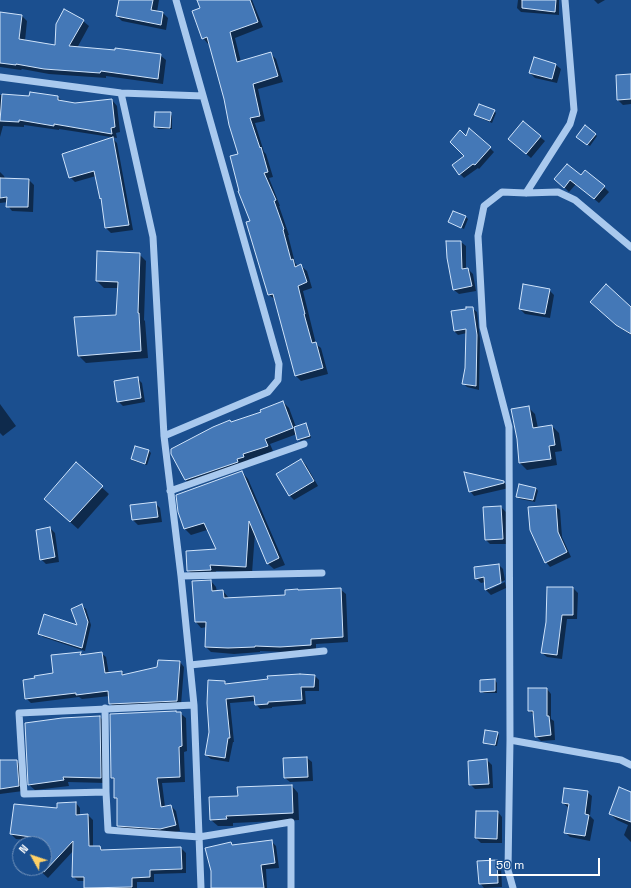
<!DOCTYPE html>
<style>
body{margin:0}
#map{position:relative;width:631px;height:888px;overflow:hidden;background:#1b4f8f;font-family:"Space Grotesk",sans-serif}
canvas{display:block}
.north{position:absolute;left:12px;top:836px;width:40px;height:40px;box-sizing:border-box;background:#1b4f8f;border:1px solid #7695bc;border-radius:50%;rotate:310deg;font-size:11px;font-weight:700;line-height:16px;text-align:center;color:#fff}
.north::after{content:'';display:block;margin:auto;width:14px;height:18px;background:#ffd166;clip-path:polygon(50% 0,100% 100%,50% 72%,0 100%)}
.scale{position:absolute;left:489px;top:858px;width:111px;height:18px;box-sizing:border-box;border:2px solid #fff;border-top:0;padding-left:5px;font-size:12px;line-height:14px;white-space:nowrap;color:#fff;-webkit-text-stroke:3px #1b4f8f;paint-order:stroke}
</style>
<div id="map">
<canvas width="631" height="888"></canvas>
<div class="north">N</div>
<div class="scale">50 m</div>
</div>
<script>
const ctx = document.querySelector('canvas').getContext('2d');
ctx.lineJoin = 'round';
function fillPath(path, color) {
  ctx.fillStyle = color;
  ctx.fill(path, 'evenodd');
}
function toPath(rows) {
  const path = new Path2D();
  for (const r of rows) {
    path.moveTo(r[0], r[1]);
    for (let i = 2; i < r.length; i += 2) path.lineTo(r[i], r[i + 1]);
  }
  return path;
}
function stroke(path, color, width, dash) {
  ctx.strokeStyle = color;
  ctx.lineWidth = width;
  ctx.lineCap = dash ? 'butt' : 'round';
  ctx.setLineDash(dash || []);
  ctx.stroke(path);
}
const shadow = toPath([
 [120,0,159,0,157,12,163,13,168,18,166,30,122,21,117,16],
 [198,0,252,0,263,27,235,38,241,62,270,53,276,59,283,82,258,89,265,121,255,123,264,152,266,154,273,177,269,178,280,206,279,206,289,235,288,235,295,263,298,266,301,266,307,271,312,288,303,291,316,344,321,348,328,374,301,381,296,376,276,300,269,295,252,222,240,191,239,154,210,43,208,44,203,38,201,9],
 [518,0,559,0,559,15,521,12,517,8],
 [594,0,605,0,598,4],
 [0,13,22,16,27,21,25,41,56,47,83,21,89,26,77,48,160,55,166,60,163,84,106,76,106,78,49,74,22,69,21,70,0,67],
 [556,65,561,69,557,83,535,78,530,73],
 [631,75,631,104,623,105,618,100],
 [0,95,58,97,63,102,75,104,112,100,117,106,120,132,116,133,117,138,59,129,59,130,24,125,24,127,3,126,0,137],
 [494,111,496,113,492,123,478,117,476,115],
 [170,113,172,116,172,129,158,129,156,127],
 [470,129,494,152,479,169,478,168,464,178,460,174,465,156,466,137],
 [595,134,597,136,590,146,580,139],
 [540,137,545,141,531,158,509,139],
 [112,138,117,143,133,230,111,233,106,228,103,200,101,198,96,176,75,182,70,177],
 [0,172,4,176,5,179,29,180,34,185,33,212,12,211,8,206,8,202,0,203],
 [581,177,604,187,609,192,599,203,576,184,569,192,556,179],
 [466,217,468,219,464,229,449,222],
 [447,242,461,242,466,246,466,270,468,269,473,274,476,291,459,294,454,290],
 [139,254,146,261,144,320,145,321,148,358,86,363,79,356,75,318,117,316,118,288,104,288,97,281],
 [549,290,554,295,550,318,525,314,520,309],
 [596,306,631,307,631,335,622,329],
 [473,309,477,312,480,339,479,390,467,387,463,383,466,368,467,333,458,335,454,331],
 [137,378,142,383,145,402,123,406,118,401],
 [283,402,289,408,296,427,306,424,308,427,311,438,300,441,297,434,270,444,273,451,248,460,249,462,191,486,186,480,172,454,232,423,262,413],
 [0,404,16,426,3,436,0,433],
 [528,407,535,414,538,428,552,426,559,433,562,451,555,452,557,465,527,470,520,463,518,439],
 [136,447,149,451,151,453,147,465,134,461,132,459],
 [301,460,306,465,318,486,294,500,290,496],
 [76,464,109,494,78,529,52,506],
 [242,472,248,479,285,565,274,569,267,563,255,533,252,573,216,571,217,576,195,577,188,570,218,550,207,530,191,535,185,529],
 [504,482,509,488,474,496,470,491],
 [536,488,538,491,535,502,520,499,517,497],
 [155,503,160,508,162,522,138,525,133,520,131,506],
 [555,506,560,510,562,537,571,557,550,567,546,562],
 [501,507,506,512,507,544,490,544,486,540],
 [50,528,55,533,59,562,46,564,41,559],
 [499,565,503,569,505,580,489,588,489,590,505,582,506,588,491,595,486,590,485,582,481,583,476,578],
 [211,581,216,587,217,592,223,591,228,597,229,599,287,596,340,589,346,594,348,642,316,644,316,650,286,652,260,651,260,652,234,654,211,652,206,647,207,627,201,628,196,622],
 [573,588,578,593,577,619,567,619,562,659,547,657,542,653,547,622],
 [82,606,86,609,91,625,85,651,43,637,39,633,79,627],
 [80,653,83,656,101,653,106,657,109,674,122,672,125,675,180,662,184,667,181,705,115,708,110,703,110,696,82,699,79,697,31,703,26,698],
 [315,676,319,680,319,691,305,691,306,704,272,707,272,708,260,709,256,704,255,701,230,703,234,742,233,742,229,762,211,759,206,755,224,682,227,684],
 [495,680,497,683,497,693,484,693,481,691],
 [547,689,551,694,551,719,554,721,555,740,541,741,536,736,535,716,529,710],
 [177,713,180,713,186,718,187,751,184,752,185,782,162,783,165,807,171,806,176,811,180,831,166,834,124,831,118,825,118,800,115,798,115,781,112,778],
 [100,717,105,722,106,783,68,782,69,786,35,790,29,785],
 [497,733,499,735,497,746,486,744,484,742],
 [307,758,312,762,313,781,290,782,285,778],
 [487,760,492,765,493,788,475,789,470,784],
 [0,761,16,761,21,765,23,791,0,794],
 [292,786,298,793,299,820,233,823,233,826,218,826,211,820,239,797],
 [587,792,592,796,590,816,594,820,590,841,570,837,565,832,569,808,563,803],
 [631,793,631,842,624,835,628,825,617,820,610,814],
 [76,803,80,808,80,816,88,815,93,820,93,847,100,847,104,851,181,848,186,853,186,873,154,874,154,882,137,882,137,888,85,888,85,881,78,881,73,876,74,850,48,878,37,868,44,868,44,844,25,844,29,840,16,839,11,834,58,809],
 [498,812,502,817,502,843,481,843,476,838],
 [271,841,276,846,279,868,266,869,267,888,212,888,230,843,233,846],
 [20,850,20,864,13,858],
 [496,861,501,866,502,887,484,888,480,883],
 [24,868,36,868,31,874]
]);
const building = toPath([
 [119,0,153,0,151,10,163,12,161,25,116,16,119,0],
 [197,0,250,0,258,22,230,32,237,62,271,52,278,76,253,84,260,116,250,118,260,148,261,147,268,172,264,173,276,200,274,201,284,229,283,230,291,260,293,259,295,267,301,264,307,282,298,286,305,314,304,314,312,343,316,342,323,368,295,376,273,294,268,295,246,222,250,221,238,191,239,191,230,156,238,154,229,125,224,99,207,37,202,39,192,11,200,8,197,0],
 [522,0,556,0,555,12,522,8,522,0],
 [64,9,84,20,69,46,115,50,115,48,161,54,158,79,101,71,100,73,44,69,16,64,16,65,0,63,0,12,22,15,19,39,55,45,56,24,64,9],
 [534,57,556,64,552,79,529,73,534,57],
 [631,74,631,99,617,100,616,75,631,74],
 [30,92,58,96,58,100,75,103,112,99,115,127,111,128,112,134,54,124,54,126,19,120,19,122,0,121,2,94,29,96,30,92],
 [479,104,495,110,490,121,474,115,479,104],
 [155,112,171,112,170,128,154,127,155,112],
 [523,121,541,136,526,154,508,139,523,121],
 [585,125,596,134,587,145,576,137,585,125],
 [469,128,491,147,475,165,473,164,459,175,452,165,464,156,450,142,460,130,466,136,469,128],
 [113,137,129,225,105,228,101,198,100,199,94,171,69,178,62,154,113,137],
 [567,164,581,175,585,170,605,186,594,199,570,180,564,188,554,179,567,164],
 [0,178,29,179,28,207,6,207,7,197,0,198,0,178],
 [453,211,466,216,461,228,448,222,453,211],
 [446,241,461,241,462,269,468,268,472,286,453,290,447,258,446,241],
 [97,251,140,253,138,313,139,313,141,351,78,356,74,317,116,315,118,282,96,281,97,251],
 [523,284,550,289,545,314,519,309,523,284],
 [606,284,631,307,631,334,616,325,590,302,606,284],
 [466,307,473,307,477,335,476,386,462,384,465,368,466,329,454,331,451,311,466,309,466,307],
 [138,377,141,398,117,402,114,381,138,377],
 [283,401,293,428,265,439,268,446,243,454,244,457,237,459,238,462,185,480,171,454,171,449,213,427,230,420,231,422,261,412,260,410,283,401],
 [529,406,533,428,552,425,555,445,549,446,551,459,519,463,517,439,511,409,529,406],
 [306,423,310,436,297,440,294,427,306,423],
 [135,446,149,450,145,464,131,459,135,446],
 [301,459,314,481,289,496,276,474,301,459],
 [76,462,103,486,70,522,44,499,76,462],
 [242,471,279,558,267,564,249,521,246,567,210,565,211,570,187,571,186,551,216,549,204,523,184,529,178,512,176,495,242,471],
 [464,472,504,481,504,483,469,492,464,472],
 [519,484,536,488,533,500,516,497,519,484],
 [156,502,158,517,132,520,130,505,156,502],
 [556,505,558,532,567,552,545,563,530,530,528,507,556,505],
 [501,506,503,539,485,540,483,507,501,506],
 [50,527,55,557,40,560,36,530,50,527],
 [499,564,501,583,485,590,484,577,475,579,474,567,499,564],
 [211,580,212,591,223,590,224,598,285,595,285,590,298,589,298,590,341,588,343,637,311,639,311,645,280,647,255,646,255,647,228,648,205,647,206,622,195,622,192,581,211,580],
 [547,587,573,587,573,615,562,615,557,655,541,653,546,622,547,587],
 [82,604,88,622,82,648,38,634,44,614,77,625,71,609,82,604],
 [81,652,80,655,102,652,105,673,122,671,122,675,157,667,158,660,180,661,177,701,109,704,108,691,76,695,76,693,25,699,23,680,35,678,34,676,53,673,51,655,81,652],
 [300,674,315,675,314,687,301,687,302,700,268,702,268,704,255,705,254,696,226,699,230,738,228,738,225,758,205,755,209,732,207,703,208,680,225,681,225,684,268,679,267,676,300,674],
 [495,679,495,691,480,692,480,680,495,679],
 [528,688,547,688,547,716,549,716,551,735,535,737,533,711,528,711,528,688],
 [176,711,176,712,181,712,182,746,179,747,180,777,157,778,161,807,171,805,176,825,160,829,117,826,117,798,114,798,114,778,111,778,110,714,176,711],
 [100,716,101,778,63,777,64,780,28,785,25,723,62,718,100,716],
 [485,730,498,732,495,745,483,743,485,730],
 [307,757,308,777,284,778,283,758,307,757],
 [487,759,489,784,469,785,468,761,487,759],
 [0,760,17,760,19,786,0,789,0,760],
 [292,785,293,813,226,816,227,819,210,820,209,797,238,796,237,787,292,785],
 [619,787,631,792,631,822,609,814,619,787],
 [564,788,588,791,585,814,589,815,585,836,564,833,569,804,562,803,564,788],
 [76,802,76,815,88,814,89,846,100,846,101,850,181,847,182,869,150,870,150,877,132,878,132,887,84,888,84,877,72,877,73,841,44,872,44,844,24,844,31,837,10,834,14,804,57,808,57,803,76,802],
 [476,811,498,811,497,839,475,838,476,811],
 [272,840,275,863,261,865,264,888,211,888,211,871,205,848,231,842,232,845,272,840],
 [497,860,498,883,479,884,477,861,497,860]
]);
const minor = toPath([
 [0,77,121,93,203,96],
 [121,93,153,237,164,436,181,576,194,705,201,888],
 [526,193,570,124,574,110,565,0],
 [164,436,268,392,278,380,279,364,176,0],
 [170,491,304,444],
 [181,576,322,573],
 [190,665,324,651],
 [194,705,19,713,24,794,106,792,108,830,199,837,291,822,291,888],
 [105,708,106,792],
 [510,740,621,760,631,765],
 [513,888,508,870,510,740,509,427,483,327,478,236,484,206,502,192,526,193,558,192,575,200,631,247]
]);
fillPath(shadow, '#0007');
fillPath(building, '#4478b7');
stroke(building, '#cfe3fa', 1);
stroke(minor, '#a9c9ee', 7);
</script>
